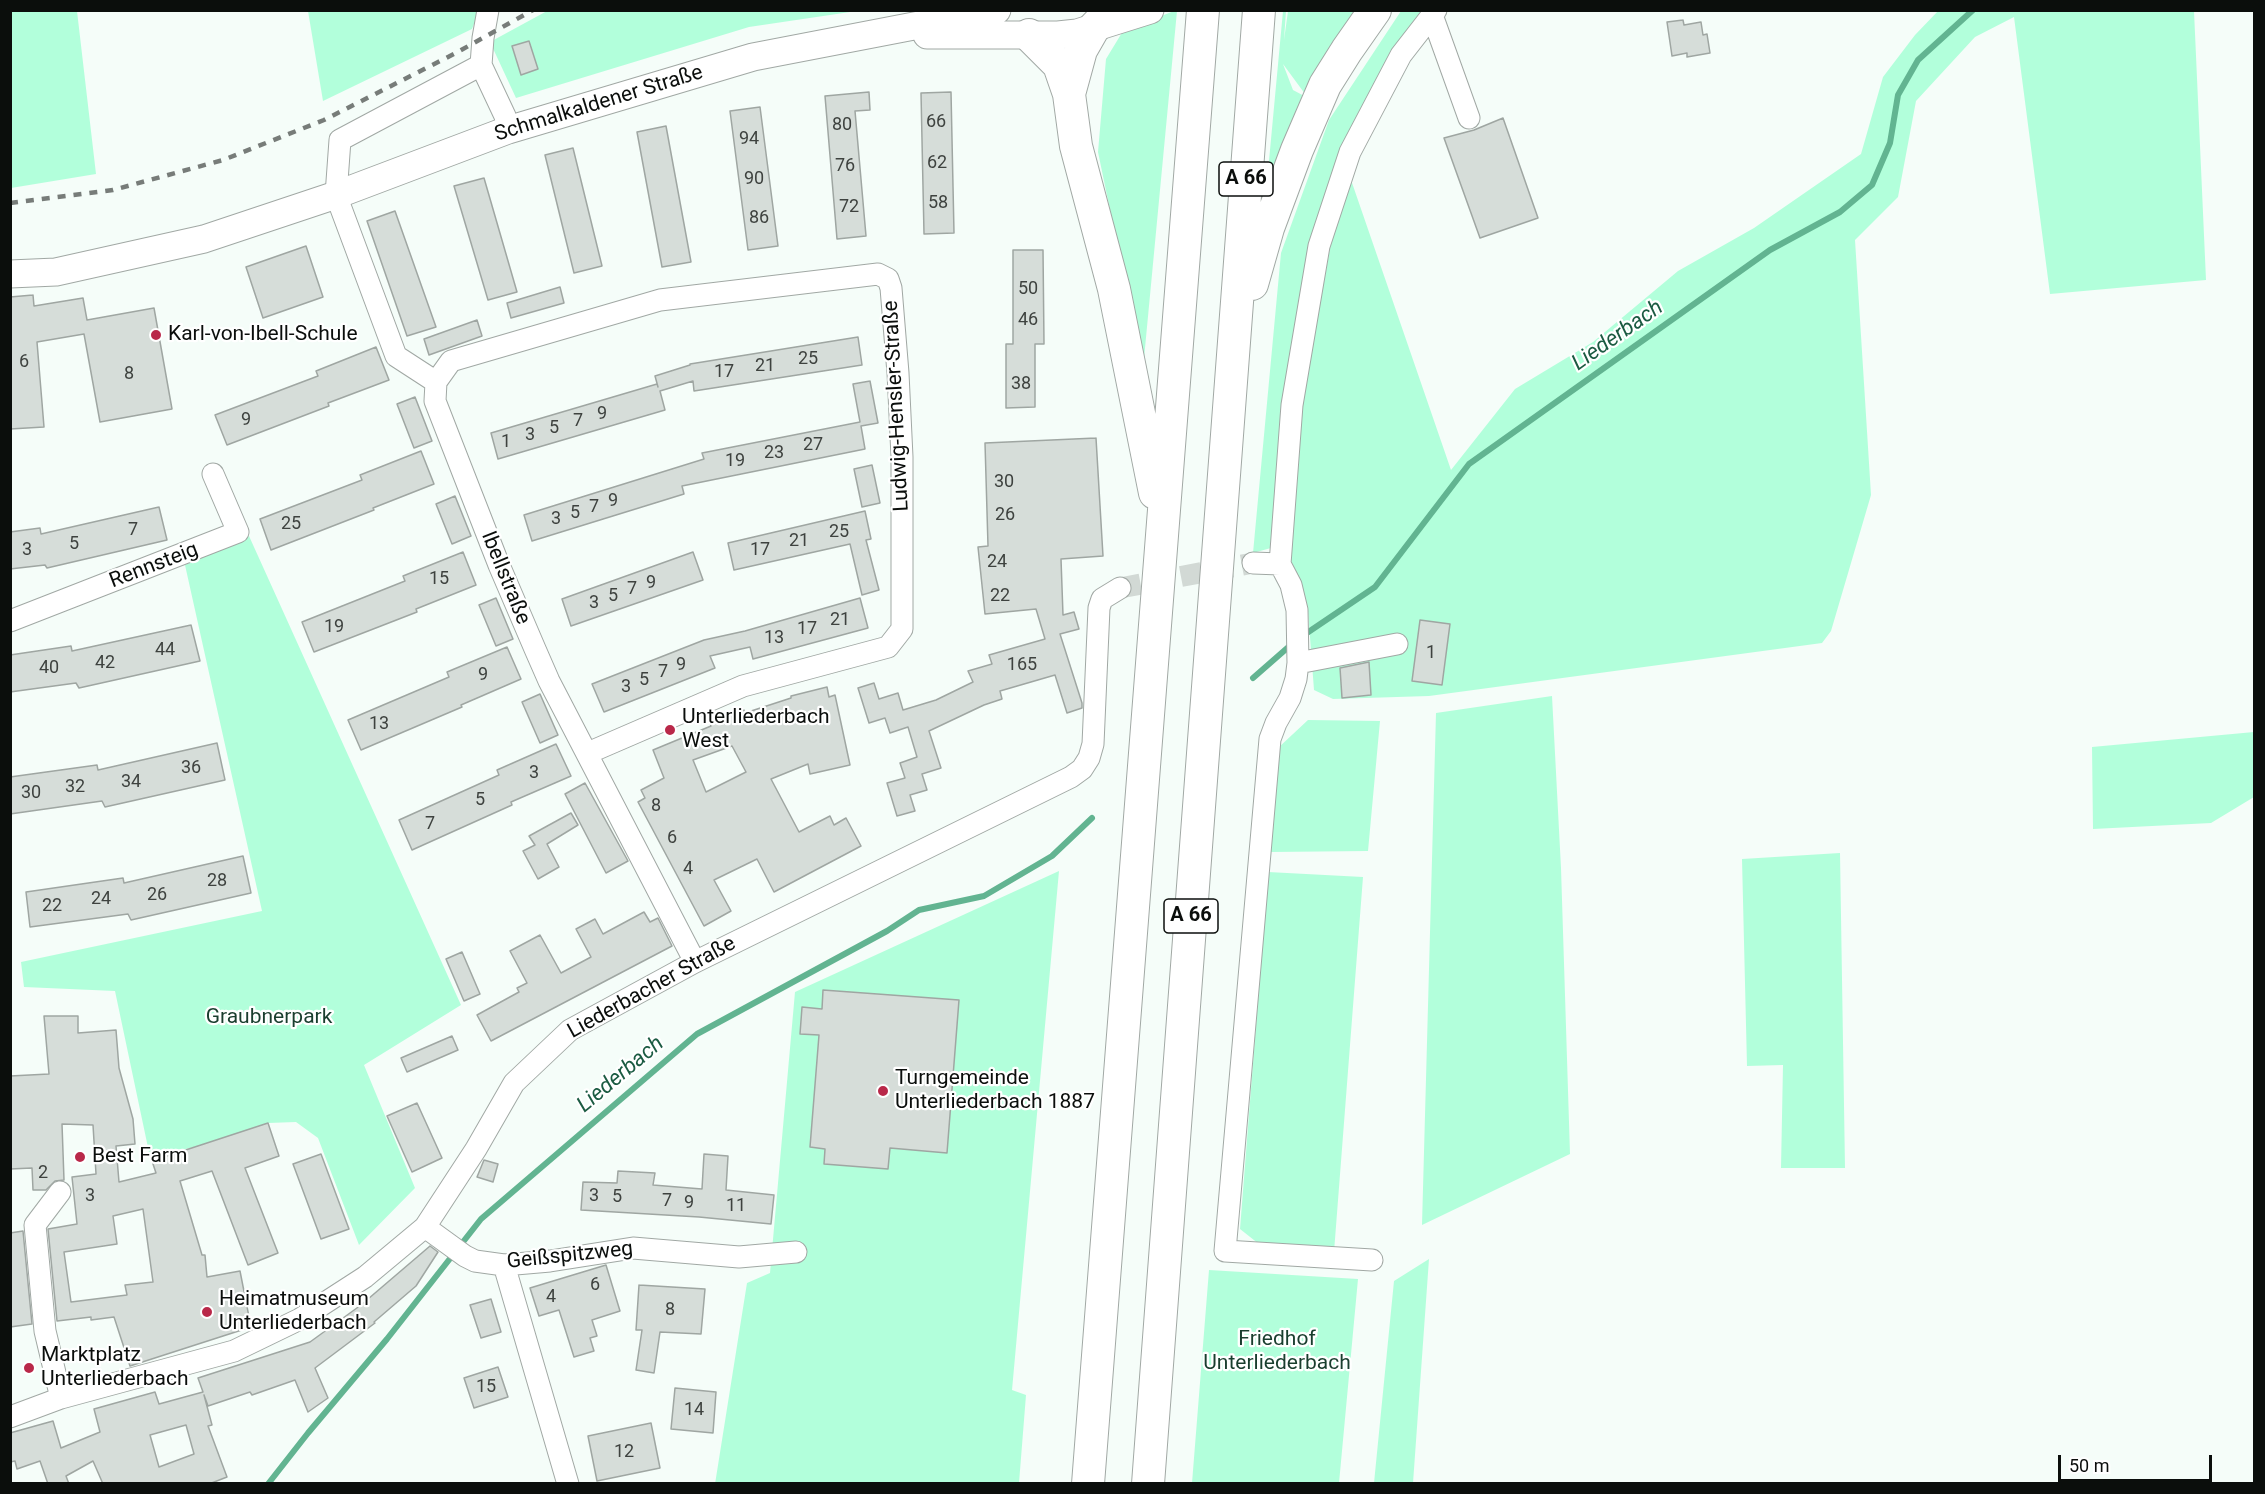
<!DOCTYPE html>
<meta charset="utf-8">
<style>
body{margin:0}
#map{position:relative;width:2265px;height:1494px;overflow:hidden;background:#f5fdf9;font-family:Roboto,sans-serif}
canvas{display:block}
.frame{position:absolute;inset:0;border:12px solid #0b0e0c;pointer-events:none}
.scale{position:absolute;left:2058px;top:1455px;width:154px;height:27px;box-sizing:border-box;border:3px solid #0b0e0c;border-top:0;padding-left:8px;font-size:18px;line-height:21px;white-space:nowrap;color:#0b0e0c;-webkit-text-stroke:4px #fff;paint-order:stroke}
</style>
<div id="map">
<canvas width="2265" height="1494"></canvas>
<div class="frame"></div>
<div class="scale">50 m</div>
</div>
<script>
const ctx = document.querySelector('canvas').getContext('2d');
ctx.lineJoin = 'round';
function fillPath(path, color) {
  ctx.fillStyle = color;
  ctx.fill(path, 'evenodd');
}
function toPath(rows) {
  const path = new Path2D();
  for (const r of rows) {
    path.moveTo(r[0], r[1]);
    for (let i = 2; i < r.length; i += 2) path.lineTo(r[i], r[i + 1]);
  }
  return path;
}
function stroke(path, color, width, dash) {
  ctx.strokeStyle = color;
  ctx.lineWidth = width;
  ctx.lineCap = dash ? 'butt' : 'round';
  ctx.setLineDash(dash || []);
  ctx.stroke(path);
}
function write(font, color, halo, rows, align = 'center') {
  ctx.font = font + ' Roboto,sans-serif';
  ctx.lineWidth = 4.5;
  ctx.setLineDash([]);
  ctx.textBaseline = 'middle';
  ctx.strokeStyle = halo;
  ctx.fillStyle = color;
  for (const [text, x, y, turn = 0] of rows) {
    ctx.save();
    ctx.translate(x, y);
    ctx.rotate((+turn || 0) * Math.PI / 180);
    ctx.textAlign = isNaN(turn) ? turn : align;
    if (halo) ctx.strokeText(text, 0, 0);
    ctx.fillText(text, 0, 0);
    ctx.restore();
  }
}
const green = toPath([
 [11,10,77,11,96,174,11,188],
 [308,11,479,11,472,29,323,101],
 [547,11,857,11,749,27,516,98,490,42],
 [1174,11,1177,11,1143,369,1098,152,1106,59,1123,31],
 [1283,11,1286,11,1284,40,1288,11,1364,11,1273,184,1267,182],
 [1283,64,1308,98,1293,90],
 [1401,11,1436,11,1401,55,1319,246,1278,546,1253,553,1281,253,1329,120],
 [1938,11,2194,11,2206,280,2050,294,2014,17,1975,37,1916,101,1898,197,1855,240,1871,495,1831,631,1822,643,1429,696,1333,699,1314,690,1308,611,1290,557,1302,407,1330,248,1350,177,1451,470,1515,389,1593,342,1678,271,1754,228,1861,154,1883,77,1915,35],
 [249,536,461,1005,364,1065,415,1188,359,1245,318,1138,296,1122,268,1123,203,1145,150,1157,115,991,24,987,21,962,262,911,185,565],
 [1552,696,1561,868,1570,1154,1422,1225,1436,713],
 [1308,720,1380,721,1368,851,1271,852,1278,748],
 [2254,732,2254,797,2211,823,2093,829,2092,747],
 [1840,853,1845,1168,1781,1168,1783,1065,1747,1066,1742,859],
 [1059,871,1012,1390,1026,1395,1019,1483,715,1484,747,1283,770,1273,795,992],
 [1268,872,1363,877,1334,1252,1264,1248,1240,1229],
 [1429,1259,1413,1483,1374,1483,1394,1281],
 [1209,1270,1358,1279,1339,1483,1192,1483]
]);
const stream = toPath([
 [1301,637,1375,587,1469,464,1770,250,1840,212,1872,185,1890,143,1898,95,1918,60,1973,10],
 [1253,678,1293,643],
 [268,1484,308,1433,387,1339,481,1219,697,1034,887,931,919,910,984,896,1052,856,1092,818]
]);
const building = toPath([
 [1683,20,1684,25,1701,22,1703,35,1707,34,1710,53,1687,57,1687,53,1672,56,1667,22,1683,20],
 [529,41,538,69,521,75,512,46,529,41],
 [869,92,870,110,855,111,866,236,837,239,825,96,869,92],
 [951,92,954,233,924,234,921,93,951,92],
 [760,107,778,246,748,250,730,111,760,107],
 [1503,118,1538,218,1480,238,1444,138,1474,130,1503,118],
 [666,126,691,262,662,267,637,132,666,126],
 [573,148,602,266,574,273,545,155,573,148],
 [484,178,517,292,488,300,454,186,484,178],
 [395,211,436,327,407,336,367,221,395,211],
 [306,246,323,297,263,318,246,267,306,246],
 [1013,250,1043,250,1044,344,1035,344,1035,407,1006,408,1006,344,1013,344,1013,250],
 [560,287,564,303,511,318,507,303,560,287],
 [33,295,34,306,83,298,87,320,154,308,172,409,100,422,84,334,37,342,44,427,10,429,10,297,33,295],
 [477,320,482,336,429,355,424,339,477,320],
 [858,337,862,365,694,391,693,381,660,391,665,410,498,459,491,433,657,384,658,387,655,376,690,365,690,364,858,337],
 [376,347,389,380,328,403,329,406,227,445,215,415,318,376,316,371,376,347],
 [870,381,878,423,861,426,865,449,682,486,684,494,532,541,524,515,704,459,702,453,860,422,853,384,870,381],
 [415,397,432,441,414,448,397,404,415,397],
 [1096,438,1103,556,1061,559,1063,615,1074,612,1079,629,1060,634,1082,703,1082,708,1067,713,1055,675,1000,691,1002,699,984,705,929,731,941,768,922,774,927,790,910,795,915,811,897,816,887,783,905,778,900,763,917,757,908,727,890,733,885,718,869,723,858,688,874,683,879,699,898,693,903,710,936,700,973,682,968,671,992,664,989,655,1045,639,1036,609,985,614,978,547,988,546,985,443,1096,438],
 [421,451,434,484,373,508,374,510,271,550,260,519,362,480,360,475,421,451],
 [872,465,880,503,862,507,854,469,872,465],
 [455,496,471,536,452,544,436,504,455,496],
 [159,507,167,540,47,568,45,565,10,569,10,532,40,528,41,534,159,507],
 [865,511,871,539,866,540,879,590,862,595,850,544,734,570,728,543,865,511],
 [463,552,476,585,416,609,417,612,314,652,302,622,405,581,403,576,463,552],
 [693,552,703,580,571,626,562,599,693,552],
 [496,598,513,639,496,646,479,605,496,598],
 [860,598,868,628,753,659,750,647,710,656,715,668,604,712,592,684,704,640,745,631,860,598],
 [1420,620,1450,624,1442,685,1412,681,1420,620],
 [191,625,200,661,79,688,76,683,10,692,10,655,71,646,72,651,191,625],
 [507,647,521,679,461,705,462,707,361,750,348,720,449,677,447,672,507,647],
 [1369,662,1371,695,1342,698,1340,668,1369,662],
 [827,687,829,697,835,695,850,765,810,774,808,764,771,779,799,832,830,816,834,825,846,818,861,846,774,892,757,859,714,880,731,911,704,926,638,802,645,798,641,790,664,778,653,750,711,726,710,723,744,710,745,713,791,698,791,696,827,687],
 [732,746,746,772,706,792,693,760,732,746],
 [540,694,558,735,540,743,522,702,540,694],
 [217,743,225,780,105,807,102,801,10,814,10,777,97,765,98,770,217,743],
 [556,744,571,776,511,802,512,805,412,850,399,820,499,775,497,770,556,744],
 [585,783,628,861,606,873,565,794,585,783],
 [571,813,578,825,547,844,559,867,538,879,523,851,535,845,529,836,571,813],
 [243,856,251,893,131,920,128,914,30,927,26,892,123,878,124,883,243,856],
 [644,912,650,922,658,918,672,946,491,1041,477,1015,519,992,517,988,527,983,510,951,540,935,561,973,591,957,576,929,595,919,603,934,644,912],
 [462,952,480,994,464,1001,446,959,462,952],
 [823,990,959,1000,947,1153,890,1148,888,1169,824,1164,825,1149,810,1147,819,1035,800,1034,802,1007,822,1009,823,990],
 [44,1016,78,1016,78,1033,116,1030,119,1068,133,1119,135,1144,116,1146,119,1182,156,1173,152,1161,268,1123,279,1156,245,1168,278,1253,248,1265,212,1171,180,1181,202,1255,205,1255,207,1277,240,1271,251,1327,130,1366,114,1317,91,1320,91,1317,57,1321,48,1229,77,1224,72,1177,96,1174,93,1125,62,1124,64,1180,55,1181,46,1190,33,1190,32,1168,10,1169,10,1076,49,1074,44,1016],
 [143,1209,153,1282,125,1285,127,1295,71,1302,64,1252,117,1244,113,1216,143,1209],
 [452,1036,458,1050,407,1072,401,1058,452,1036],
 [417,1103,442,1158,412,1172,387,1116,417,1103],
 [321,1154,349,1229,321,1239,293,1164,321,1154],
 [704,1154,728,1156,726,1190,774,1195,771,1224,699,1217,581,1210,583,1182,617,1183,618,1171,655,1173,653,1185,702,1189,704,1154],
 [484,1160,498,1164,493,1182,477,1177,484,1160],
 [23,1231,32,1324,10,1327,10,1233,23,1231],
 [430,1246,438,1252,416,1286,374,1322,375,1323,315,1368,328,1398,308,1412,295,1380,252,1395,250,1392,208,1406,204,1395,212,1425,208,1426,227,1477,209,1484,103,1484,93,1461,66,1476,69,1484,48,1484,40,1461,17,1469,15,1461,10,1462,10,1433,53,1421,61,1448,100,1432,94,1409,155,1392,159,1404,203,1392,198,1378,310,1342,361,1305,430,1246],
 [186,1425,194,1454,159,1467,150,1435,186,1425],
 [606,1265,620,1311,592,1320,597,1336,590,1338,594,1351,574,1357,559,1310,539,1316,530,1288,606,1265],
 [639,1285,705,1289,701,1334,660,1332,654,1373,636,1370,642,1330,636,1330,639,1285],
 [491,1299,501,1332,481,1338,470,1305,491,1299],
 [498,1367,508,1397,474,1408,464,1378,498,1367],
 [675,1388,716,1392,713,1433,671,1429,675,1388],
 [651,1423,660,1468,597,1481,588,1436,651,1423]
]);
const minorTunnel = toPath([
 [1120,588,1253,563]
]);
const minor = toPath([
 [1432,15,1469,118],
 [481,65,505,116,508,130],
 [436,382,451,361,660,300,878,274,888,279,891,288,898,373,902,457,902,629,888,647,743,686,588,753],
 [436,382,435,401,499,565,535,649,549,681,695,962],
 [436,382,396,356,336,195,340,140,481,65,483,38,488,10],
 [1253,563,1280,564,1291,585,1297,610,1298,663,1296,679,1290,698,1276,723,1270,739,1225,1251,1372,1260],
 [1280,564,1292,405,1319,246,1350,152,1401,55,1436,10],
 [10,621,238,532,213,474],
 [1298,663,1397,644],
 [60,1192,35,1225,45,1331,61,1398],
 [425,1227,465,1256,475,1261,504,1265,550,1261,633,1248,739,1257,796,1252],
 [504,1265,568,1484],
 [10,1417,61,1398,234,1351,300,1319,365,1277,425,1227,476,1149,514,1083,570,1030,695,962,1071,777,1082,769,1089,758,1093,744,1099,608,1102,599,1120,588]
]);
const major = toPath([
 [927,35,1058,35,1077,33,1150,10],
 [10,274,56,272,204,239,336,195,508,130,753,57,997,10]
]);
const highway = toPath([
 [1029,35,1059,65,1069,94,1076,146,1114,289,1155,493],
 [1069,94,1081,50,1093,29,1111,10],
 [1252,284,1268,228,1297,150,1325,85,1347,50,1375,10],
 [1088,1484,1203,10],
 [1148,1484,1259,10]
]);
const rail = toPath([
 [10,203,113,190,223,160,324,120,454,54,533,10]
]);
const markers = [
 [156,335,6,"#b92849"],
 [670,730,6,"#b92849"],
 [883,1091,6,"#b92849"],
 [80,1157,6,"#b92849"],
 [207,1312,6,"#b92849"],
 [29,1368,6,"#b92849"]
];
const numberNames = [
 ["66",936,122],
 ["80",842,125],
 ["94",749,139],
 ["62",937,163],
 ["76",845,166],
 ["90",754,179],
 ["58",938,203],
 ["72",849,207],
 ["86",759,218],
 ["50",1028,289],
 ["46",1028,320],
 ["25",808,359],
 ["6",24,362],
 ["21",765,366],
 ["17",724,372],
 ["8",129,374],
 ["38",1021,384],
 ["9",602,414],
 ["9",246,420],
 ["7",578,421],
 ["5",554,428],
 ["3",530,435],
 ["1",506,442],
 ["27",813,445],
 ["23",774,453],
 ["19",735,461],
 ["30",1004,482],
 ["9",613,501],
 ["7",594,507],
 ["5",575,513],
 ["26",1005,515],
 ["3",556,519],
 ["25",291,524],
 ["7",133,530],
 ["25",839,532],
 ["21",799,541],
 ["5",74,544],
 ["3",27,550],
 ["17",760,550],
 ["24",997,562],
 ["15",439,579],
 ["9",651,583],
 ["7",632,589],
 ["5",613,596],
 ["22",1000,596],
 ["3",594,603],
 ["21",840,620],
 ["19",334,627],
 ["17",807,629],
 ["13",774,638],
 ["44",165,650],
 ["1",1431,653],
 ["42",105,663],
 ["9",681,665],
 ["165",1022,665],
 ["40",49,668],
 ["7",663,672],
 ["9",483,675],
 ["5",644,680],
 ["3",626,687],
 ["13",379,724],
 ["36",191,768],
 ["3",534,773],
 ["34",131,782],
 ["32",75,787],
 ["30",31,793],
 ["5",480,800],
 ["8",656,806],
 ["7",430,824],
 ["6",672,838],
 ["4",688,869],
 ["28",217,881],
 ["26",157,895],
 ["24",101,899],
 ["22",52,906],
 ["2",43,1173],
 ["3",90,1196],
 ["3",594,1196],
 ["5",617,1197],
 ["7",667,1201],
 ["9",689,1203],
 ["11",736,1206],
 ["6",595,1285],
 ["4",551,1297],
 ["8",670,1310],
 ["15",486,1387],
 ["14",694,1410],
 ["12",624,1452]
];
const shields = [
 [1246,179,54],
 [1191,916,54]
];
const shieldNames = [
 ["A 66",1246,179],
 ["A 66",1191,916]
];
const streetNames = [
 ["Schmalkaldener Straße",599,104,-17],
 ["Ludwig-Hensler-Straße",897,406,-93],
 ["Rennsteig",154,566,-21],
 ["Ibellstraße",505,578,68],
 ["Liederbacher Straße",652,988,-29],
 ["Geißspitzweg",570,1256,-6]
];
const poiNames = [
 ["Karl-von-Ibell-Schule",168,335],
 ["Unterliederbach",682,718],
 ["West",682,742],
 ["Turngemeinde",895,1079],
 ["Unterliederbach 1887",895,1103],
 ["Best Farm",92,1157],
 ["Heimatmuseum",219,1300],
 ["Unterliederbach",219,1324],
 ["Marktplatz",41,1356],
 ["Unterliederbach",41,1380]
];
const parkNames = [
 ["Graubnerpark",269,1018],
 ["Friedhof",1277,1340],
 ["Unterliederbach",1277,1364]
];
const waterNames = [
 ["Liederbach",1618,336,-35],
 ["Liederbach",621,1075,-40]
];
fillPath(green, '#b2ffdb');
stroke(stream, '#62b491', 6);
fillPath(building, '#d6ddd9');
stroke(building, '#9fa6a2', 1.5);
stroke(minorTunnel, '#d2d9d5', 21, [21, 10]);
stroke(minor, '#a1a8a4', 23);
stroke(major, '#a1a8a4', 29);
stroke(highway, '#a1a8a4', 34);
stroke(minor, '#fff', 21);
stroke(major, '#fff', 27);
stroke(highway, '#fff', 32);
stroke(rail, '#777c79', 4.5, [8, 8]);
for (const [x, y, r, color] of markers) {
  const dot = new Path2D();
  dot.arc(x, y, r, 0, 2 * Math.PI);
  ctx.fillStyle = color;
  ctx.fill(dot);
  stroke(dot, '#fff', 2);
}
write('18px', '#3e423f', null, numberNames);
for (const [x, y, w] of shields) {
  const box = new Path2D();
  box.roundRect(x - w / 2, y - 17, w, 34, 4.5);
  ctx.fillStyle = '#fff';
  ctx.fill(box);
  stroke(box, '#0b0e0c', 1.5);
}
write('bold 20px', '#0b0e0c', null, shieldNames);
write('21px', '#0b0e0c', '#fff', streetNames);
write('21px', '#0b0e0c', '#fff', poiNames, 'left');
write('21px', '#193e2e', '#fff', parkNames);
write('italic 22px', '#1b5b42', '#fff', waterNames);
</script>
